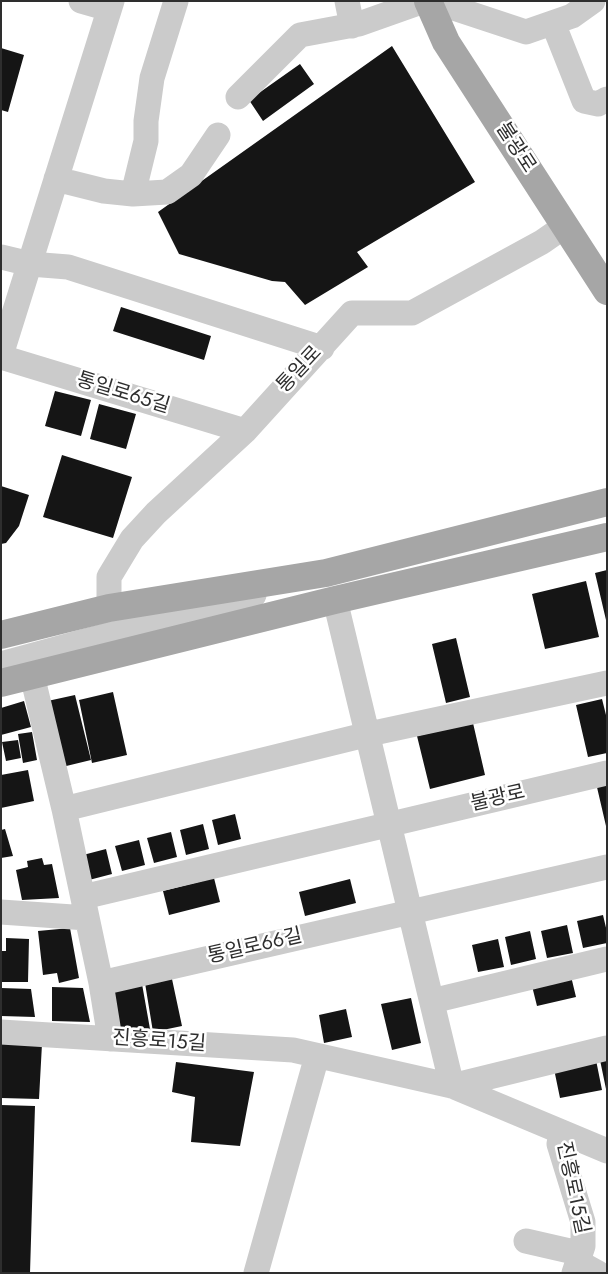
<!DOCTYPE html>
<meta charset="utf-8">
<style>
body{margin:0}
#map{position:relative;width:608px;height:1274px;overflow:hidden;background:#fff;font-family:Jost,sans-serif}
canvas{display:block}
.frame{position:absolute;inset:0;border:2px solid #2e2e2e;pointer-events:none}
</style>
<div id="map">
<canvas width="608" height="1274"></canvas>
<div class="frame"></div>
</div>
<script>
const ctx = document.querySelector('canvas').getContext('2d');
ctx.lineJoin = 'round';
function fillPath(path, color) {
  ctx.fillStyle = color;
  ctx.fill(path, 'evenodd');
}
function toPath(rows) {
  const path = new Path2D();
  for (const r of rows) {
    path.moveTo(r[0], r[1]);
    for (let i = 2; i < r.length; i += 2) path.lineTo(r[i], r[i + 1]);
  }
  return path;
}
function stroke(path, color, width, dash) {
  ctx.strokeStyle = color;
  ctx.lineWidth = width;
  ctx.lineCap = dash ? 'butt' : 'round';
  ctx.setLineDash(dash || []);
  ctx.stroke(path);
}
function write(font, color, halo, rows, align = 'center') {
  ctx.font = font + ' Jost,"Noto Sans KR",sans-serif';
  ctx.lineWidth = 5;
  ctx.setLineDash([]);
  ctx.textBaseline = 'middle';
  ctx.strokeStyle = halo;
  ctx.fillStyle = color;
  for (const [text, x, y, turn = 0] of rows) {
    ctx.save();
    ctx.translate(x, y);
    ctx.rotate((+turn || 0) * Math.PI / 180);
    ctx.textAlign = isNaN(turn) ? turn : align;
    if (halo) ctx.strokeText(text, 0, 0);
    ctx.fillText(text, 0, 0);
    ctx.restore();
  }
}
const building = toPath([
 [392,46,475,182,357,252,368,267,305,305,285,282,272,281,179,254,158,212],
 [1,48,24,55,8,112,1,110],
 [300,64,314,84,263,121,249,100],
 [121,307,211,336,204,360,113,331],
 [55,391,91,400,81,436,45,426],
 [99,404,136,414,126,449,90,439],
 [62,455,132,477,113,538,43,517],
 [1,486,29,495,19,526,6,543,1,544],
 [607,570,607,620,606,620,595,573],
 [586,581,599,637,545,649,532,594],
 [456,638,470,697,446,703,432,644],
 [113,692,127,755,92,763,79,700],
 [75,695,91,760,58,768,43,702],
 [602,699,607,719,607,753,588,757,576,705],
 [24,701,31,727,1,735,1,708],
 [473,723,485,775,430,789,417,736],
 [32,732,37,760,23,763,18,734],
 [18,740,21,758,6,761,2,742],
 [28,770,34,801,1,808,1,775],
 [607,780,607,826,606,826,596,783],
 [235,814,241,839,218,845,212,820],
 [203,824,209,849,186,855,180,830],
 [5,829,13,856,1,858,1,830],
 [171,832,177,857,154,863,147,838],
 [139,840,145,865,122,871,115,846],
 [106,849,112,874,89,880,83,855],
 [42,858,44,865,52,864,59,898,22,900,16,870,28,867,27,861],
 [214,878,220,902,169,915,163,891],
 [350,879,356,903,305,916,299,892],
 [603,915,607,932,607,943,583,948,577,921],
 [567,925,573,953,547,958,541,931],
 [70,928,79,978,59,983,57,973,43,975,38,931],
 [530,931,536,959,511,965,505,937],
 [6,938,29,939,28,982,1,982,1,951,6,951],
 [498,939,504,967,478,972,472,945],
 [570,972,576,997,537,1006,531,982],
 [172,979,182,1026,153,1032,145,983],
 [142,984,150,1029,120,1030,112,987],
 [52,987,83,988,90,1022,52,1021],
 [1,988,31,989,35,1017,1,1016],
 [411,998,421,1043,392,1050,381,1004],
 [346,1009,352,1037,324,1043,319,1015],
 [1,1042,42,1044,39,1099,1,1098],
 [607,1058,607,1089,606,1089,600,1060],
 [596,1060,602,1090,560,1098,554,1069],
 [176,1062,254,1072,240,1146,191,1142,195,1097,172,1092],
 [1,1105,35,1106,30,1273,1,1273]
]);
const minor = toPath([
 [81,1,109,9],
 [347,1,352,26],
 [432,1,526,32,572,16,593,1],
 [553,23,584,101,598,104,607,99],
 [238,97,300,35,359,24,424,1],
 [56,179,104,191,133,194,167,192,191,175,218,135],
 [133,194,146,141,146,121,152,78,176,1],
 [1,257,30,264,68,267,322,348],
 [1,355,112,1],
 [1,357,245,431],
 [335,600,452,1086,607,1048],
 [109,608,109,577,132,539,156,513,245,431,352,313,412,313,542,242,565,226],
 [1,664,254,595],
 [32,675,64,809,101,983,110,1039],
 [64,809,369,734,607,683],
 [83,897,607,773],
 [1,912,87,918],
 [101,983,607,867],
 [432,1001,607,959],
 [1,1032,293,1050,452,1086,607,1151],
 [561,1132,559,1144,583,1222,583,1246,574,1273],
 [526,1241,574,1252,578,1262,598,1273],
 [256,1273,317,1056]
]);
const major = toPath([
 [428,1,446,42,607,291],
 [1,635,109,608,326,573,607,502],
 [1,683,335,600,607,537]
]);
const streetNames = [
 ["불광로",515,148,57],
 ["통일로",300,370,-47],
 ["통일로65길",123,394,17],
 ["불광로",498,799,-13],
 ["통일로66길",255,947,-13],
 ["진흥로15길",159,1042,4],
 ["진흥로15길",572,1188,78]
];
fillPath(building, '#151515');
stroke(minor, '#cbcbcb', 25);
stroke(major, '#a6a6a6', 28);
write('20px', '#2e2e2e', '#fff', streetNames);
</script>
